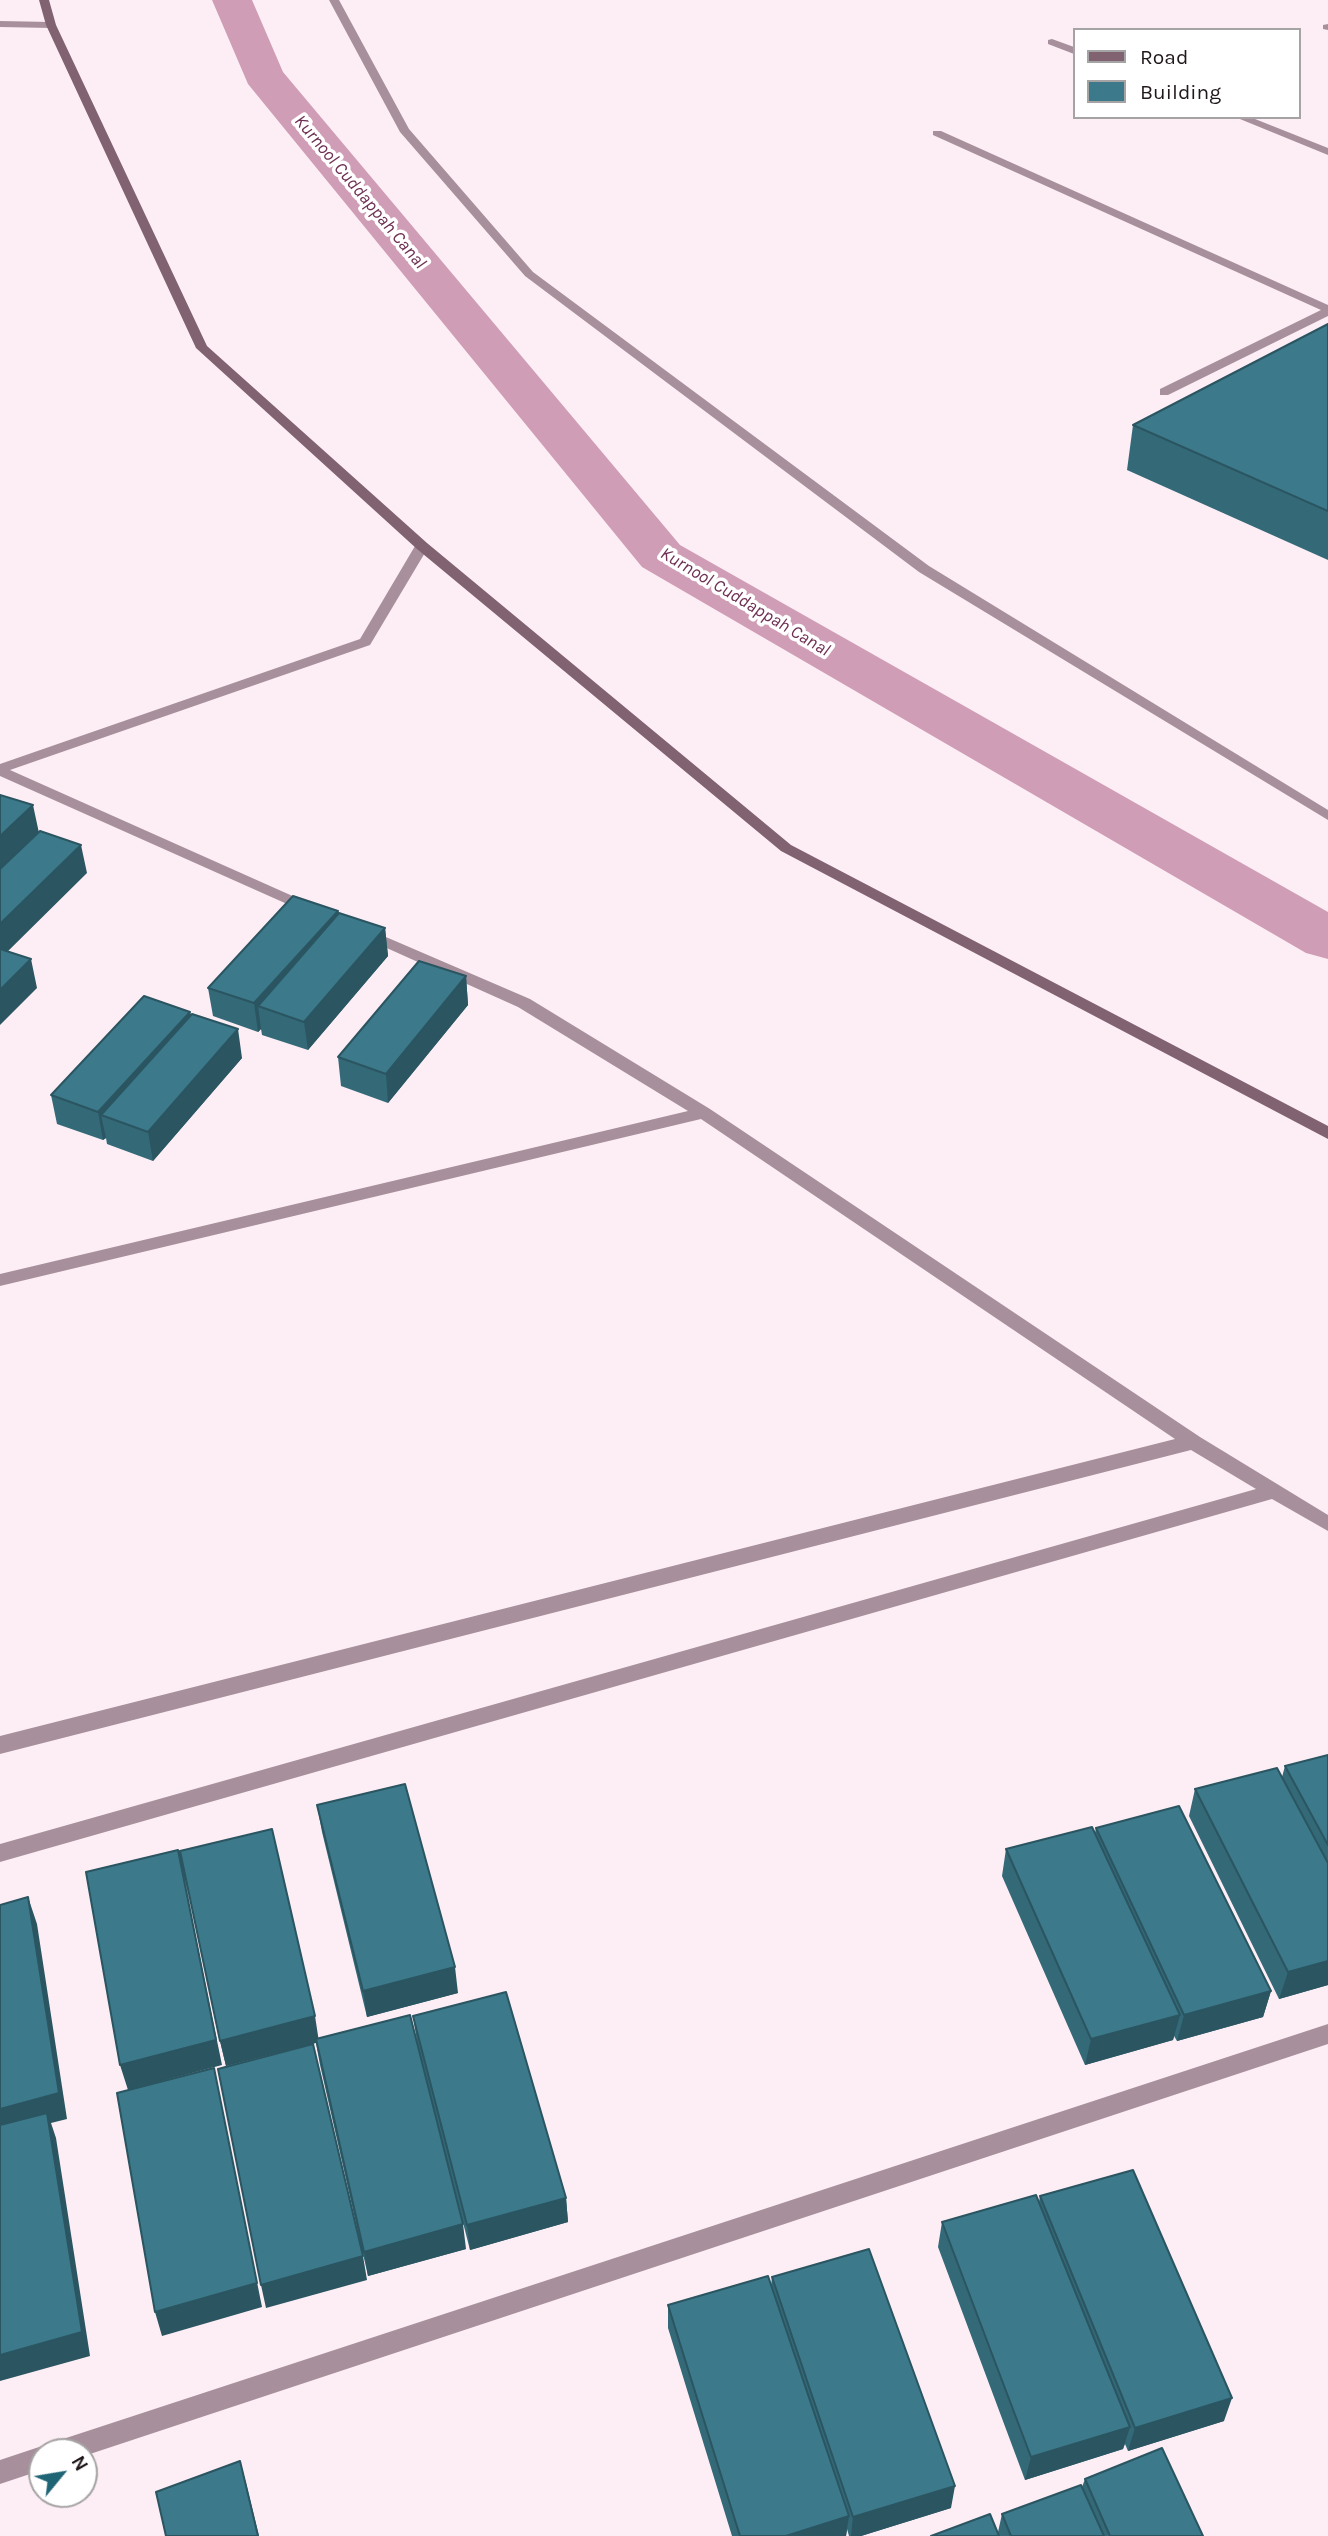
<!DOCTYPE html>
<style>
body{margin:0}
#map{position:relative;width:1328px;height:2536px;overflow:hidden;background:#fdeef5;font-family:Karla,sans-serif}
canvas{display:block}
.legend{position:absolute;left:1073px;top:28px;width:228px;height:91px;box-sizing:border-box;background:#fff;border:2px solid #a6a3a4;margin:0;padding:9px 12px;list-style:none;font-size:21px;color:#21181c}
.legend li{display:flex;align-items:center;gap:14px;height:35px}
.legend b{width:35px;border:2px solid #a6a3a4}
.north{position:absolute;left:28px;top:2438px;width:70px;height:70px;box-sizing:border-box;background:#fff;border:2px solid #a6a3a4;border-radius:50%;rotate:60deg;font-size:19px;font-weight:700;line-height:28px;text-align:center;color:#21181c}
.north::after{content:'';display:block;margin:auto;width:24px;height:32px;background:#206576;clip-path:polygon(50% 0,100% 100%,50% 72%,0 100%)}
</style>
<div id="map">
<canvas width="1328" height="2536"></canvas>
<ul class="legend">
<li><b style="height:9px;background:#816271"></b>Road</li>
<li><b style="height:19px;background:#3c7a8b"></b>Building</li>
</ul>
<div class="north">N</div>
</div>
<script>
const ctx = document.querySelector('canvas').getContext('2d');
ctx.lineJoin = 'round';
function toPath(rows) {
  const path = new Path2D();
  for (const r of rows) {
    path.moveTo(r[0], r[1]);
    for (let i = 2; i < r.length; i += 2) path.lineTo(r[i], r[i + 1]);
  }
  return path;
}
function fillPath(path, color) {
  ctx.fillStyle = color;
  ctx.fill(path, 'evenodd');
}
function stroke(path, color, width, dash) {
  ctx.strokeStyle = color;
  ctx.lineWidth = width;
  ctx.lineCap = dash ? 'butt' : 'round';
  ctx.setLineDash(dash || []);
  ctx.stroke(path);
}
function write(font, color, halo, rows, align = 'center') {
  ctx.font = font + ' Karla,sans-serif';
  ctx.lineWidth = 7;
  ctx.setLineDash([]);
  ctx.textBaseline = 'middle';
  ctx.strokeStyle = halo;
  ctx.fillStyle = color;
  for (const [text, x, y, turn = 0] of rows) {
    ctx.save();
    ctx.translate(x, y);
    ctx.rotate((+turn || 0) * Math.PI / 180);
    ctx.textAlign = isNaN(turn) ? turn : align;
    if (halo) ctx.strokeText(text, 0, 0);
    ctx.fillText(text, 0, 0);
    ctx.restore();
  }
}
const canal = toPath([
 [212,0,252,0,283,72,680,545,1328,912,1328,959,1306,953,642,567,248,84,212,0]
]);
const lane = toPath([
 [329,0,339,0,409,129,533,272,929,566,1328,810,1328,820,919,572,525,276,400,132,329,0]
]);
const street = toPath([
 [0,21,51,22,56,25,51,28,0,27,0,21],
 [1328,24,1328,30,1323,29,1323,25,1328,24],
 [1052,39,1074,47,1074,54,1048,44,1048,40,1052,39],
 [1235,117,1250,117,1328,148,1328,155,1235,117],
 [933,131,941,131,1328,305,1328,316,1168,395,1160,395,1160,389,1321,310,933,135,933,131],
 [422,542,429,546,370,645,10,770,315,906,318,909,315,912,305,912,0,776,0,764,360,639,415,546,422,542],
 [365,928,530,999,710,1109,1200,1437,1328,1515,1328,1531,1272,1499,0,1862,0,1844,1256,1489,1191,1450,0,1754,0,1736,1175,1439,701,1119,0,1286,0,1274,688,1111,518,1007,360,936,357,933,365,928],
 [1328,2024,1328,2044,84,2456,84,2452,42,2452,42,2470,0,2484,0,2460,42,2446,49,2449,51,2443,60,2440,1328,2024]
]);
const secondary = toPath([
 [39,0,49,0,56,25,207,346,427,543,791,845,1328,1126,1328,1139,781,851,417,549,196,348,46,25,39,0]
]);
const wall = toPath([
 [1328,324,1328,560,1127,470,1133,425],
 [338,914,385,928,388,956,308,1050,262,1035,261,1029,258,1032,213,1016,208,988],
 [466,976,468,1005,388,1103,341,1086,338,1057],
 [190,1012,191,1015,242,1058,153,1161,107,1144,106,1138,103,1140,57,1124,51,1095],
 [1328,1755,1328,1985,1279,1999,1189,1816,1195,1789,1282,1777,1285,1766],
 [317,1805,458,1993,367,2017,322,1832],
 [1096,1828,1271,1991,1263,2017,1177,2041,1174,2036,1173,2040,1085,2065,1002,1876,1006,1849,1095,1833],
 [413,2016,566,2198,568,2222,470,2250,417,2042],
 [319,2039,466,2249,368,2276,320,2065,316,2043,226,2066,220,2041],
 [1040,2196,1224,2421,1128,2451,1125,2444,1123,2449,1025,2480,938,2247,942,2222,1039,2202],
 [772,2277,951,2508,861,2536,849,2536,847,2529,846,2536,732,2536,668,2328,668,2305,771,2286],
 [1085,2479,1203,2536,931,2536,998,2532,1002,2514,1082,2487]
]);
const shadedWall = toPath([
 [33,805,39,833,0,871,0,836],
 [81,845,87,873,0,959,0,924],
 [338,911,341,939,258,1006,261,1029,258,1032,254,1003],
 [385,928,388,956,308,1050,304,1022],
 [31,959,37,988,0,1025,0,990],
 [466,976,468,1005,388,1103,386,1074],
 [190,1012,195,1040,101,1115,106,1138,103,1140,98,1112],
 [238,1029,242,1058,153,1161,148,1132],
 [178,1850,222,2065,128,2090,120,2065],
 [28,1897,37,1924,67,2119,51,2123,56,2138,90,2356,0,2381,0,2109],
 [1328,1961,1328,1985,1279,1999,1288,1972],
 [455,1967,458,1993,367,2017,363,1991],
 [1271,1991,1263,2017,1177,2041,1184,2015],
 [1180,2015,1173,2040,1085,2065,1091,2039],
 [315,2016,319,2042,226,2066,220,2041],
 [214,2068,262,2307,162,2336,155,2312],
 [566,2198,568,2222,470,2250,467,2225],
 [463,2224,466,2249,368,2276,364,2252],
 [363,2256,367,2280,266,2308,261,2285],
 [1232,2398,1224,2421,1128,2451,1135,2428],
 [1130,2427,1123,2449,1025,2480,1031,2457],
 [240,2461,246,2483,259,2536,258,2536],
 [955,2486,951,2508,861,2536,851,2536,853,2517],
 [849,2516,846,2536,786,2536]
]);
const building = toPath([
 [1328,324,1328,511,1133,425,1328,324],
 [0,795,33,805,0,836,0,795],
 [40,831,81,845,0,924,0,869,40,831],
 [293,896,338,911,254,1003,208,988,293,896],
 [339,913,385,928,304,1022,258,1006,339,913],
 [0,949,31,959,0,990,0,949],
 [419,961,466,976,386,1074,338,1057,419,961],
 [144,996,190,1012,98,1112,51,1095,144,996],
 [192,1014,238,1029,148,1132,101,1115,192,1014],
 [1328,1755,1328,1845,1285,1766,1328,1755],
 [1277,1768,1328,1863,1328,1961,1288,1972,1195,1789,1277,1768],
 [405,1784,455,1967,363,1991,317,1805,405,1784],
 [1179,1806,1271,1991,1184,2015,1096,1828,1179,1806],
 [1092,1827,1180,2015,1091,2039,1006,1849,1092,1827],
 [272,1829,315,2016,220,2041,180,1851,272,1829],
 [178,1850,216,2040,120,2065,86,1872,178,1850],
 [28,1897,59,2093,0,2109,0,1905,28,1897],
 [506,1992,566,2198,467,2225,413,2016,506,1992],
 [410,2015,463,2224,364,2252,316,2039,410,2015],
 [313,2044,363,2256,261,2285,218,2069,313,2044],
 [214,2068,257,2283,155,2312,117,2093,214,2068],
 [47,2113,82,2332,0,2355,0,2125,47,2113],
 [1133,2170,1232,2398,1135,2428,1040,2196,1133,2170],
 [1036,2195,1130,2427,1031,2457,942,2222,1036,2195],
 [869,2249,955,2486,853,2517,772,2277,869,2249],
 [768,2276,849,2516,786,2536,740,2536,668,2305,768,2276],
 [1162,2448,1203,2536,1110,2536,1085,2479,1162,2448],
 [240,2461,258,2536,166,2536,156,2492,240,2461],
 [1081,2485,1104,2536,1011,2536,1002,2514,1081,2485],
 [990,2514,999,2536,931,2536,990,2514]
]);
const farWaternames = [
 ["Kurnool Cuddappah Canal",360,192,50],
 ["Kurnool Cuddappah Canal",745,602,31]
];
fillPath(canal, '#d09db6');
fillPath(lane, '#a7909b');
fillPath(street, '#a7909b');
fillPath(secondary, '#816271');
fillPath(wall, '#346978');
fillPath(shadedWall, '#2a5561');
fillPath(building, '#3c7a8b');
stroke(building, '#2a5561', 2);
write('italic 18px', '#6e2f52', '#fff', farWaternames);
</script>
